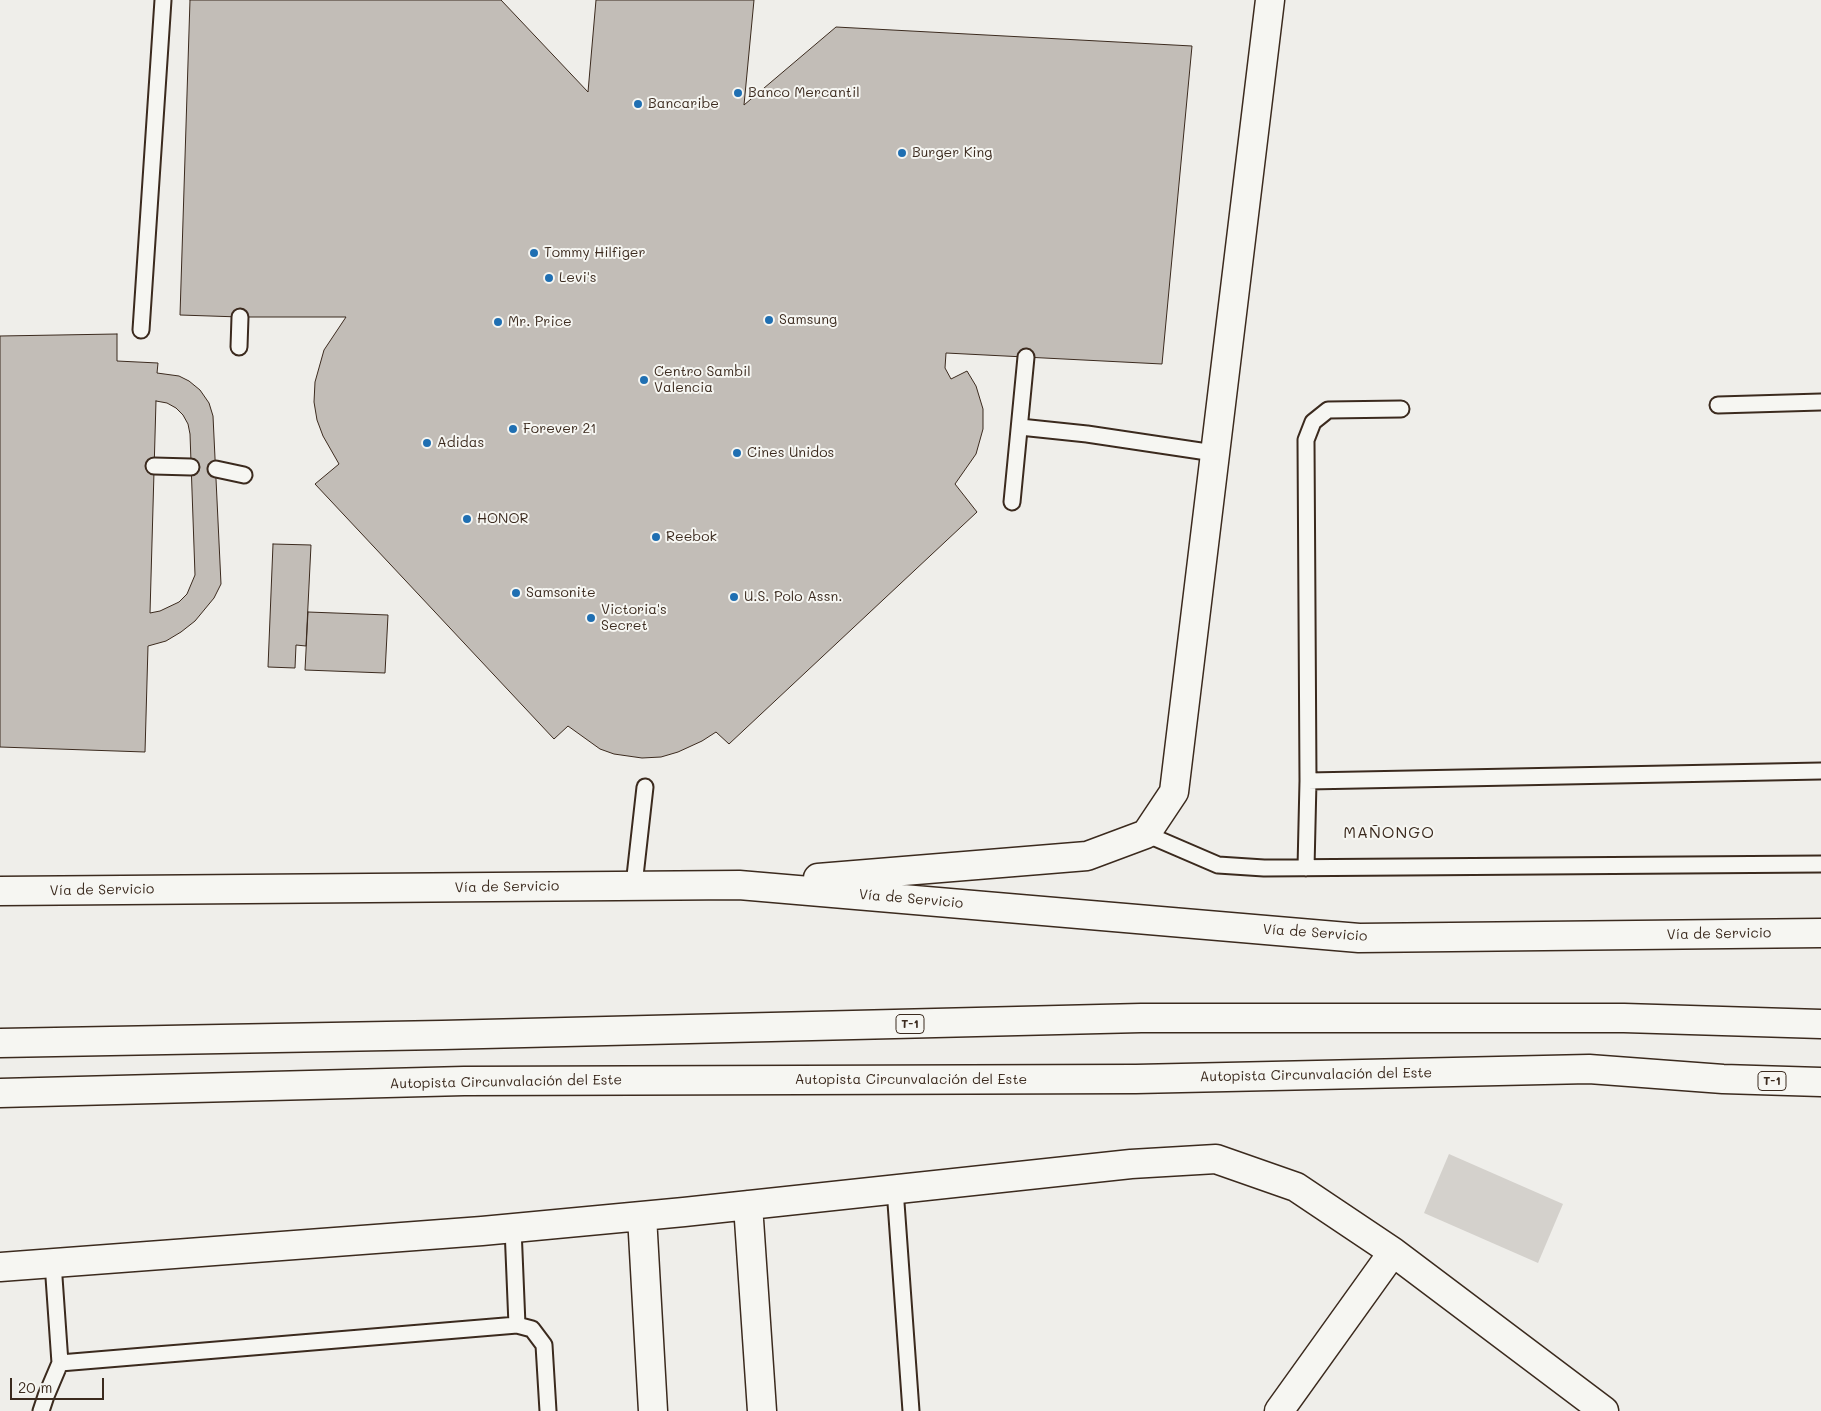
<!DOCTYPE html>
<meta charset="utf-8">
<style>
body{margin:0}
#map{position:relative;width:1821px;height:1411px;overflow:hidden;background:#efeeea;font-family:Mali,sans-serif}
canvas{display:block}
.scale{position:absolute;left:10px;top:1378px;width:94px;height:22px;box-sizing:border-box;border:2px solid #3b2a1e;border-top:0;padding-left:6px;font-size:15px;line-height:18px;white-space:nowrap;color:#3b2a1e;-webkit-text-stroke:4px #f6f6f2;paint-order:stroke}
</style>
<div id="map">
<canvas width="1821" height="1411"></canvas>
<div class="scale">20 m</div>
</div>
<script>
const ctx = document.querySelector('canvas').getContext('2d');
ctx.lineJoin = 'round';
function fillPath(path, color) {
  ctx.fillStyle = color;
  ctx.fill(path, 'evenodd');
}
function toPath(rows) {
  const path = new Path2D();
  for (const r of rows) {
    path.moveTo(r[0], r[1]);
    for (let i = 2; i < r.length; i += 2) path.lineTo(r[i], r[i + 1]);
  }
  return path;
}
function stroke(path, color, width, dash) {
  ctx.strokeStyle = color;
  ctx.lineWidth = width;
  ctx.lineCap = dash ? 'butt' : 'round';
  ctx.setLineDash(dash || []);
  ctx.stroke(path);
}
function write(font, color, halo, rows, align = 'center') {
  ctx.font = font + ' Mali,sans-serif';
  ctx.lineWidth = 4;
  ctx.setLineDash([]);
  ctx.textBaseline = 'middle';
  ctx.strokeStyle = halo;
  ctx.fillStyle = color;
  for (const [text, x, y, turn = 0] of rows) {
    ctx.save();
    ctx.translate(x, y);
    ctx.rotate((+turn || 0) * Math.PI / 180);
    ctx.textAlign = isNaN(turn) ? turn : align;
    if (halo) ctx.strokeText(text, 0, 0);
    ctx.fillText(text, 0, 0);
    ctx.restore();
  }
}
const green = toPath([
 [1449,1154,1563,1204,1538,1263,1424,1213]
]);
const building = toPath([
 [190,0,501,0,588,92,596,0,754,0,744,105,836,27,1192,46,1162,364,946,353,945,368,951,379,967,371,976,386,983,409,983,429,976,454,955,484,977,512,729,744,716,732,702,741,678,752,661,757,642,758,614,754,600,749,568,726,554,739,315,484,339,464,323,436,317,420,314,402,315,382,324,350,346,317,240,317,180,315,190,0],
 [117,334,117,361,158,363,157,373,179,376,189,381,200,390,209,403,213,416,221,584,214,598,195,621,181,632,166,641,148,646,145,752,0,747,0,336,117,334],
 [156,401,167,403,176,408,183,415,188,424,190,434,195,575,187,594,179,602,160,611,150,613,156,401],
 [273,544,311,545,306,646,296,645,295,668,268,667,273,544],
 [308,612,388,615,385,673,305,670,308,612]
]);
const lane = toPath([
 [141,330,163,0],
 [239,347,240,317],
 [1718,405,1821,402],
 [1020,427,1087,434,1214,453],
 [154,466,191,467],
 [216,469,244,475],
 [1012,502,1026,357],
 [1308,781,1821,771],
 [1146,834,1218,865,1264,868,1821,864],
 [1306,868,1308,781,1306,440,1313,422,1328,410,1401,409],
 [634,885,645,787],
 [895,1189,911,1411],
 [513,1228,517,1325],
 [60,1363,517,1325,532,1329,544,1345,548,1411],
 [41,1411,46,1396,60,1363,53,1263]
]);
const street = toPath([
 [818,878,1087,856,1146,834,1174,792,1270,0],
 [0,891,739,885,1359,938,1821,933],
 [748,1205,762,1411],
 [642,1216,653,1411],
 [0,1267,482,1231,684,1212,1131,1164,1216,1159,1296,1187,1393,1252,1604,1411],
 [1279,1411,1393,1252]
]);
const highway = toPath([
 [0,1043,442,1035,1141,1018,1624,1018,1821,1024],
 [0,1093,464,1081,1136,1079,1589,1069,1723,1079,1821,1082]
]);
const markers = [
 [738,93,5,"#1f6fb2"],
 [638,104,5,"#1f6fb2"],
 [902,153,5,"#1f6fb2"],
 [534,253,5,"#1f6fb2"],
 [549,278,5,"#1f6fb2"],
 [769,320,5,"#1f6fb2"],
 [498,322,5,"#1f6fb2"],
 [644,380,5,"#1f6fb2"],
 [513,429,5,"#1f6fb2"],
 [427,443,5,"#1f6fb2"],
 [737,453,5,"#1f6fb2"],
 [467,519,5,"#1f6fb2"],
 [656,537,5,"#1f6fb2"],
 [516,593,5,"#1f6fb2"],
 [734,597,5,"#1f6fb2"],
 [591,618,5,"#1f6fb2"]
];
const shields = [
 [910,1024,28],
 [1772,1081,28]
];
const shieldNames = [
 ["T-1",910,1024],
 ["T-1",1772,1081]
];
const poiNames = [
 ["Banco Mercantil",748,93],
 ["Bancaribe",648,104],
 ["Burger King",912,153],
 ["Tommy Hilfiger",544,253],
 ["Levi's",559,278],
 ["Samsung",779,320],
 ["Mr. Price",508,322],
 ["Centro Sambil",654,372],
 ["Valencia",654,388],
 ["Forever 21",523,429],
 ["Adidas",437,443],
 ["Cines Unidos",747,453],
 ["HONOR",477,519],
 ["Reebok",666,537],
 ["Samsonite",526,593],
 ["U.S. Polo Assn.",744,597],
 ["Victoria's",601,610],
 ["Secret",601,626]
];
const streetNames = [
 ["Vía de Servicio",507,887,-1],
 ["Vía de Servicio",102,890,-1],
 ["Vía de Servicio",911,899,5],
 ["Vía de Servicio",1315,933,4],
 ["Vía de Servicio",1719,934,-1],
 ["Autopista Circunvalación del Este",1316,1075,-1],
 ["Autopista Circunvalación del Este",911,1080],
 ["Autopista Circunvalación del Este",506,1082,-1]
];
const quarterNames = [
 ["MAÑONGO",1389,833]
];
fillPath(green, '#d4d1cc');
fillPath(building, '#c2bdb7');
stroke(building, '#3b2a1e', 1);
stroke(lane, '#3b2a1e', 19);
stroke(street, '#3b2a1e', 31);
stroke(highway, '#3b2a1e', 31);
stroke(lane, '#f6f6f2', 15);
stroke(street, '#f6f6f2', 28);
stroke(highway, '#f6f6f2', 28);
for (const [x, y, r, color] of markers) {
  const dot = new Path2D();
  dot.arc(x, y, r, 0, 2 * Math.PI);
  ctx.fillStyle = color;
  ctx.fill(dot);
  stroke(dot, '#f6f6f2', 2);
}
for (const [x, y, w] of shields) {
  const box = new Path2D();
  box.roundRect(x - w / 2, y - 9.5, w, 19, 4);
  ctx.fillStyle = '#f6f6f2';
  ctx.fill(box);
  stroke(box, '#3b2a1e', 1);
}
write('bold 12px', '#3b2a1e', null, shieldNames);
write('14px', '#3b2a1e', '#f6f6f2', poiNames, 'left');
write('14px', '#3b2a1e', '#f6f6f2', streetNames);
ctx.letterSpacing = '1px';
write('16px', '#3b2a1e', '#f6f6f2', quarterNames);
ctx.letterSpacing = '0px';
</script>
